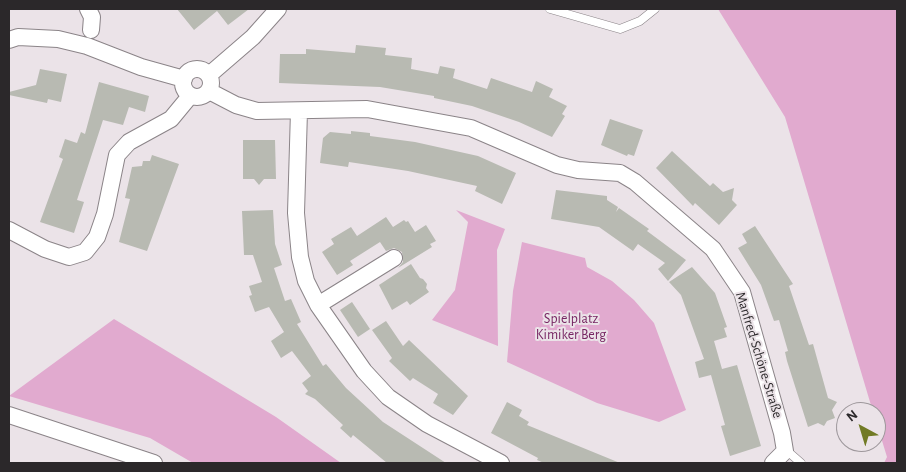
<!DOCTYPE html>
<meta charset="utf-8">
<style>
body{margin:0}
#map{position:relative;width:906px;height:472px;overflow:hidden;background:#ebe3e8;font-family:"Alegreya Sans",sans-serif}
canvas{display:block}
.frame{position:absolute;inset:0;border:10px solid #2b282a;pointer-events:none}
.north{position:absolute;left:836px;top:402px;width:50px;height:50px;box-sizing:border-box;background:#ebe3e8;border:1px solid #9e989c;border-radius:50%;rotate:321deg;font-size:14px;font-weight:700;line-height:20px;text-align:center;color:#2b282a}
.north::after{content:'';display:block;margin:auto;width:18px;height:22px;background:#717a25;clip-path:polygon(50% 0,100% 100%,50% 72%,0 100%)}
</style>
<div id="map">
<canvas width="906" height="472"></canvas>
<div class="frame"></div>
<div class="north">N</div>
</div>
<script>
const ctx = document.querySelector('canvas').getContext('2d');
ctx.lineJoin = 'round';
function fillPath(path, color) {
  ctx.fillStyle = color;
  ctx.fill(path, 'evenodd');
}
function toPath(rows) {
  const path = new Path2D();
  for (const r of rows) {
    if (r.length === 3) {
      path.moveTo(r[0] + r[2], r[1]);
      path.arc(r[0], r[1], r[2], 0, 2 * Math.PI);
      continue;
    }
    path.moveTo(r[0], r[1]);
    for (let i = 2; i < r.length; i += 2) path.lineTo(r[i], r[i + 1]);
  }
  return path;
}
function stroke(path, color, width, dash) {
  ctx.strokeStyle = color;
  ctx.lineWidth = width;
  ctx.lineCap = dash ? 'butt' : 'round';
  ctx.setLineDash(dash || []);
  ctx.stroke(path);
}
function write(font, color, halo, rows, align = 'center') {
  ctx.font = font + ' "Alegreya Sans",sans-serif';
  ctx.lineWidth = 4;
  ctx.setLineDash([]);
  ctx.textBaseline = 'middle';
  ctx.strokeStyle = halo;
  ctx.fillStyle = color;
  for (const [text, x, y, turn = 0] of rows) {
    ctx.save();
    ctx.translate(x, y);
    ctx.rotate((+turn || 0) * Math.PI / 180);
    ctx.textAlign = isNaN(turn) ? turn : align;
    if (halo) ctx.strokeText(text, 0, 0);
    ctx.fillText(text, 0, 0);
    ctx.restore();
  }
}
const green = toPath([
 [718,9,897,9,897,463,884,463,887,457,876,421,876,412,873,412,785,117],
 [456,210,505,229,497,250,498,346,432,320,455,290,468,222],
 [522,242,585,258,587,267,612,281,634,300,654,323,686,410,659,422,597,403,507,362,513,291],
 [114,319,276,417,341,463,193,463,150,438,9,396]
]);
const building = toPath([
 [177,9,249,9,228,25,217,11,194,30],
 [356,45,386,48,385,55,412,58,411,69,438,74,440,66,455,69,453,78,487,89,491,78,532,92,536,81,553,89,549,97,567,106,562,114,565,116,552,137,519,122,472,106,434,98,434,96,380,87,279,83,280,54,306,54,306,49,355,53],
 [40,69,67,74,61,102,48,99,47,103,9,95,9,92,36,85],
 [99,82,149,96,145,112,129,107,123,125,103,120,77,200,84,202,74,233,40,222,63,159,59,157,65,139,77,143,81,132,85,134],
 [610,119,643,130,634,156,628,154,627,156,601,145],
 [351,131,370,133,370,136,415,142,478,156,516,173,502,204,475,191,477,186,408,171,349,162,348,167,320,163,323,138,330,132,351,134],
 [243,140,275,140,276,179,264,179,259,185,254,179,243,179],
 [672,151,710,186,713,183,723,192,734,188,732,200,737,205,719,225,695,203,693,206,656,168],
 [152,155,179,164,147,251,119,242,130,199,125,198,132,167,142,166,143,161,150,161],
 [556,190,607,196,607,200,618,207,616,212,619,208,649,229,647,231,686,260,668,281,658,269,665,263,638,244,633,251,599,227,551,219],
 [273,210,275,244,282,265,274,268,285,301,291,299,301,322,297,324,323,366,326,364,346,388,383,422,446,463,387,463,353,435,351,438,340,428,343,425,315,399,305,394,308,391,302,383,311,376,292,351,281,358,271,341,284,332,269,307,255,312,249,296,252,295,249,286,262,282,253,255,244,255,242,211],
 [386,217,393,227,404,220,406,222,408,221,415,232,426,225,436,241,430,244,432,247,398,268,403,262,402,252,394,248,386,251,380,242,350,261,353,265,337,275,322,252,334,244,331,239,351,227,357,236],
 [755,226,793,284,789,286,809,345,813,344,828,398,837,402,832,410,835,418,827,421,824,426,818,423,808,427,787,361,785,352,788,351,779,320,774,321,761,285,738,248,747,243,742,234],
 [411,264,420,278,423,279,427,284,426,288,429,292,410,305,407,301,392,310,379,285],
 [692,267,715,293,727,327,724,328,727,337,714,341,722,369,737,365,761,446,730,456,721,426,725,425,711,375,699,378,695,362,704,359,681,295,669,282],
 [352,302,370,329,358,337,340,310],
 [386,321,403,346,409,340,468,396,453,415,433,403,438,394,413,378,410,381,389,361,392,358,372,330],
 [507,402,522,410,519,416,529,422,527,425,620,463,544,463,537,460,538,458,491,433]
]);
const service = toPath([
 [550,9,620,29,640,21,655,9],
 [785,449,801,463]
]);
const minor = toPath([
 [88,9,92,17,91,30],
 [9,40,18,37,58,39,87,46,141,67,184,79],
 [197,83,14],
 [209,75,253,37,278,9],
 [209,91,236,105,257,111,367,109,471,128,557,165,578,170,620,173,635,182,713,249,742,292,782,433,785,451,773,463],
 [299,111,296,213,300,257,306,281,318,305,364,371,388,397,427,424,501,463],
 [9,230,45,249,69,257,85,252,97,237,105,214,117,155,129,142,171,119,190,96],
 [318,305,394,258],
 [9,415,154,463]
]);
const parkNames = [
 ["Spielplatz",571,319],
 ["Kimiker Berg",571,335]
];
const streetNames = [
 ["Manfred-Schöne-Straße",759,355,73]
];
fillPath(green, '#e1aacf');
fillPath(building, '#b8bab2');
stroke(service, '#8b8488', 9);
stroke(minor, '#8b8488', 18);
stroke(service, '#fff', 8);
stroke(minor, '#fff', 16);
write('14px', '#772663', '#ebe3e8', parkNames);
write('14px', '#2b282a', '#ebe3e8', streetNames);
</script>
